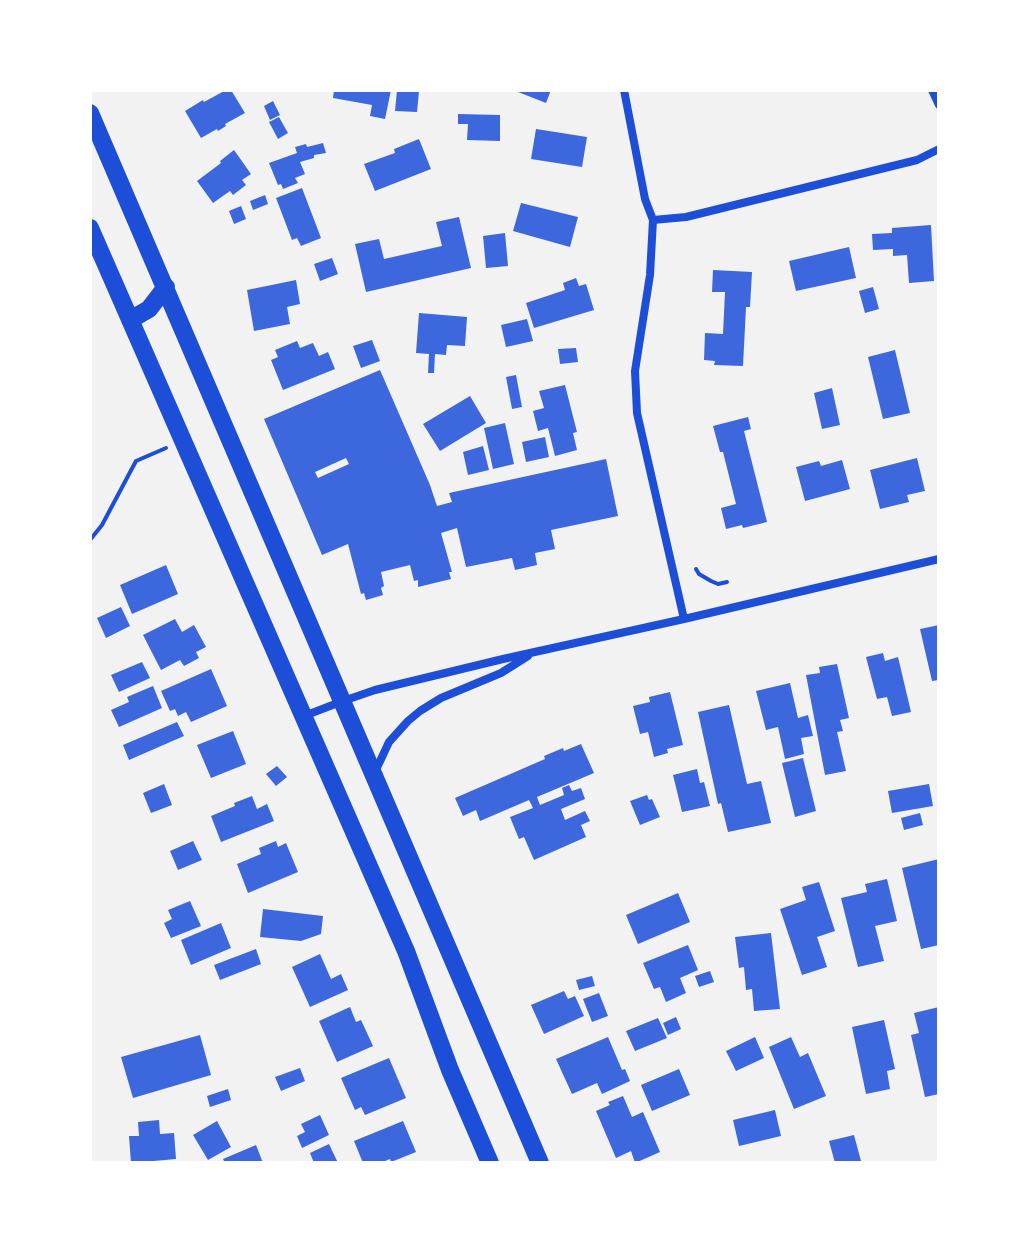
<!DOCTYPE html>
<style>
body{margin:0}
#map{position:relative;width:1029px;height:1253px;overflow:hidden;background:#f2f2f2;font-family:Quicksand,sans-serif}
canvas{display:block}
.frame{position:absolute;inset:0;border:92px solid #fff;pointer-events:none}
</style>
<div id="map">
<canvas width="1029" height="1253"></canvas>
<div class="frame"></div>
</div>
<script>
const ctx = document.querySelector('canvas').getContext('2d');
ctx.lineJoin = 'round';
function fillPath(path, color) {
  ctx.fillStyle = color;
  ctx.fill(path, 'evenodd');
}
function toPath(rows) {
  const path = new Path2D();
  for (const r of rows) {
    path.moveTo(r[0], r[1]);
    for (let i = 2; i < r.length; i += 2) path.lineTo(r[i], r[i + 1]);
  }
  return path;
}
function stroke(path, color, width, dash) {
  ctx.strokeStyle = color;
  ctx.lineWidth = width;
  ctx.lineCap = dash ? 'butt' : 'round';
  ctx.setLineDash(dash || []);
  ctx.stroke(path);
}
const building = toPath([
 [226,90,231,90,245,113,225,124,226,126,218,131,217,129,201,138,185,111,203,100,204,102],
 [334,90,391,90,385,119,370,116,372,105,333,98],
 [397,90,419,91,417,112,395,111],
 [513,90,551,90,546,103],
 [273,101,280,115,270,120,264,106],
 [458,114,500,115,500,141,467,140,468,124,458,124],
 [279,117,288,133,278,139,269,122],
 [536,129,587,137,582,167,531,159],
 [419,139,431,169,375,191,364,164,395,153,394,149],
 [323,143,326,153,314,155,314,158,300,162,305,174,295,178,298,183,283,189,281,184,278,185,269,163,297,153,295,147,306,144,307,147],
 [234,150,251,174,242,180,246,185,233,195,230,191,213,203,197,181,221,163,220,161],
 [302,188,321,238,301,246,297,238,292,240,276,198],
 [265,195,268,204,253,210,250,201],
 [521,203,578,217,570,247,513,231],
 [241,206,246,219,234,224,229,211],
 [459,217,471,268,366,292,355,244,379,239,384,259,442,246,436,222],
 [931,225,934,281,909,283,907,255,893,256,893,249,873,250,872,234,892,233,892,228],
 [505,233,508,266,486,268,483,236],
 [849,247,856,278,796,291,789,261],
 [332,258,338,274,320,281,314,264],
 [713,270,752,272,750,307,746,307,743,366,714,365,715,361,704,360,705,333,723,334,725,292,712,292],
 [576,278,579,286,586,284,594,310,534,328,526,303,565,290,563,283],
 [296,280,300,304,287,307,290,324,254,331,247,290],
 [873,287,879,309,865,313,859,291],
 [419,313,467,317,465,346,447,345,446,355,435,354,434,373,428,373,429,354,416,353],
 [527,319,533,341,506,347,501,325],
 [372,340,380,361,361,368,353,346],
 [297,341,300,348,313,343,319,356,328,352,335,369,283,390,271,360,278,357,275,350],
 [576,348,578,362,560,364,558,349],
 [895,350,910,413,883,419,868,357],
 [380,370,430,485,437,506,452,502,449,493,606,459,618,516,551,530,555,549,535,553,537,565,515,570,512,558,466,567,457,528,441,533,452,572,449,572,451,579,418,587,418,580,414,581,410,565,381,572,384,586,381,588,383,595,366,600,364,593,361,594,348,544,322,555,264,419],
 [346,458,349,464,318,478,315,472],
 [516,375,522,407,512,409,506,377],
 [565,385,577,432,573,433,577,450,555,456,548,428,538,431,533,411,544,408,539,391],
 [832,388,840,425,822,429,814,393],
 [470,396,486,423,440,451,423,424],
 [748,417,751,429,744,431,767,522,743,528,742,525,726,529,721,508,736,504,723,452,720,452,713,426],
 [505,423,514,464,493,469,484,428],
 [545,437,549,457,526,462,522,442],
 [483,446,489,470,468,475,463,452],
 [917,458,925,491,907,495,909,502,880,509,870,470],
 [842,460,850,489,805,501,796,467,819,461,821,466],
 [166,565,178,594,132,614,120,585],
 [121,607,130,626,106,638,97,618],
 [175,619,182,632,194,625,206,647,196,652,199,658,184,666,180,660,161,670,143,635],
 [939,625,939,680,932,681,920,629],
 [883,653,885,661,898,657,911,712,892,716,887,697,877,699,866,657],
 [142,662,150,678,119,692,111,675],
 [837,664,849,718,840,720,843,731,837,732,846,771,825,775,806,675,820,673,819,667],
 [211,669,227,706,191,722,186,712,178,716,175,709,170,711,161,691],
 [790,683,798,718,808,715,813,736,801,738,804,754,785,759,778,727,766,730,756,691],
 [153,686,162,708,119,727,111,710,129,702,127,697],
 [670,692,683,745,667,749,668,753,654,757,648,732,640,734,633,706,650,702,649,697],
 [729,705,747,784,761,781,771,823,728,832,721,803,718,804,698,712],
 [177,722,184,736,129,760,123,745],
 [233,731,246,764,211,778,197,745],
 [581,744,594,773,537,797,540,805,564,795,562,788,569,785,572,791,581,788,585,799,561,809,565,820,585,811,590,821,581,825,586,837,534,860,524,837,519,839,510,817,533,808,529,800,480,821,476,810,463,816,455,798,545,759,544,756,563,748,564,751],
 [803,758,816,811,795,817,782,763],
 [277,766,287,777,276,786,266,774],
 [697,769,700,783,704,782,710,806,682,812,673,775],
 [164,784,172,805,151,813,143,793],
 [929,784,933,806,892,813,888,791],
 [647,795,649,800,652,799,660,817,640,825,630,801],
 [252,796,257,809,267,804,274,821,221,842,211,816,235,806,234,803],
 [920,813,923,825,904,830,901,818],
 [193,841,202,860,178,870,170,851],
 [276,841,278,847,286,843,298,872,248,893,237,864,261,854,259,848],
 [939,859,939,945,921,949,902,868],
 [887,879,897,921,875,926,884,961,858,967,841,898,867,892,865,884],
 [819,882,835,931,817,937,827,967,802,975,780,909,806,900,802,887],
 [678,893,690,922,638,944,626,915],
 [190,901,201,926,171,938,164,923,172,919,168,910],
 [263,909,323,916,321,934,301,941,260,937],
 [221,923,231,948,191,965,181,940],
 [771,933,780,1009,754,1011,752,989,746,990,744,967,739,968,735,937],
 [688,945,698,970,680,978,686,993,666,1002,660,987,654,989,643,963],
 [256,949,261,964,220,980,214,965],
 [320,954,331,979,341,974,348,990,310,1007,292,967],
 [710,971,714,982,699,987,695,976],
 [592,976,595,986,579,990,576,980],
 [564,991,568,999,575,996,584,1016,544,1034,531,1005],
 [599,993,608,1016,592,1022,583,999],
 [350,1007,356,1022,361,1020,373,1046,337,1062,319,1021],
 [939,1007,939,1094,925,1097,911,1035,919,1033,914,1013],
 [676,1017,681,1029,668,1035,663,1023],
 [658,1018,667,1038,635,1051,626,1031],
 [884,1020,895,1069,887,1071,890,1089,866,1094,852,1027],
 [200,1035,211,1075,133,1098,121,1057],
 [608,1037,622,1070,625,1069,630,1081,602,1094,597,1083,572,1094,556,1059],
 [755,1037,764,1058,736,1071,726,1051],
 [791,1037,800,1057,808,1053,826,1096,794,1109,769,1047],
 [389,1058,406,1098,365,1115,361,1107,355,1110,341,1078],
 [300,1068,305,1081,281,1091,275,1077],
 [679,1069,690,1095,652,1111,641,1085],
 [228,1089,231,1100,210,1107,207,1096],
 [623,1096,632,1117,643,1112,660,1152,635,1163,631,1151,616,1158,596,1111,610,1105,608,1102],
 [775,1110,781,1136,739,1146,733,1120],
 [320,1115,329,1135,302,1148,297,1136,305,1132,301,1124],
 [159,1120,160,1134,174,1133,176,1159,131,1163,129,1136,139,1136,138,1122],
 [217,1121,231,1147,208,1160,193,1135],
 [403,1121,416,1152,391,1162,390,1159,380,1163,363,1163,354,1141],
 [854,1135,861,1161,835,1163,829,1141],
 [329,1144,338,1163,314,1163,310,1153],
 [256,1145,263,1163,225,1163,223,1159]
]);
const path = toPath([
 [90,540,102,525,136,461,166,448],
 [696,569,699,574,711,581,718,584,727,582]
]);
const minor = toPath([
 [624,90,645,199,653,220,650,275,635,371,637,413,684,619],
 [932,90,939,105],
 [653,220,686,217,917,160,939,149],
 [304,716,343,701,375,690,503,659,684,619,939,559],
 [375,772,389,742,408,721,420,711,441,698,501,673,528,656]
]);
const trunk = toPath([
 [90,113,540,1163],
 [90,228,406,951,450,1070,490,1163],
 [130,320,149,309,166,287]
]);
fillPath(building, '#3d67dc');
stroke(path, '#1d4ed8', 4);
stroke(minor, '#1d4ed8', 8);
stroke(trunk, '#1d4ed8', 18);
</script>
